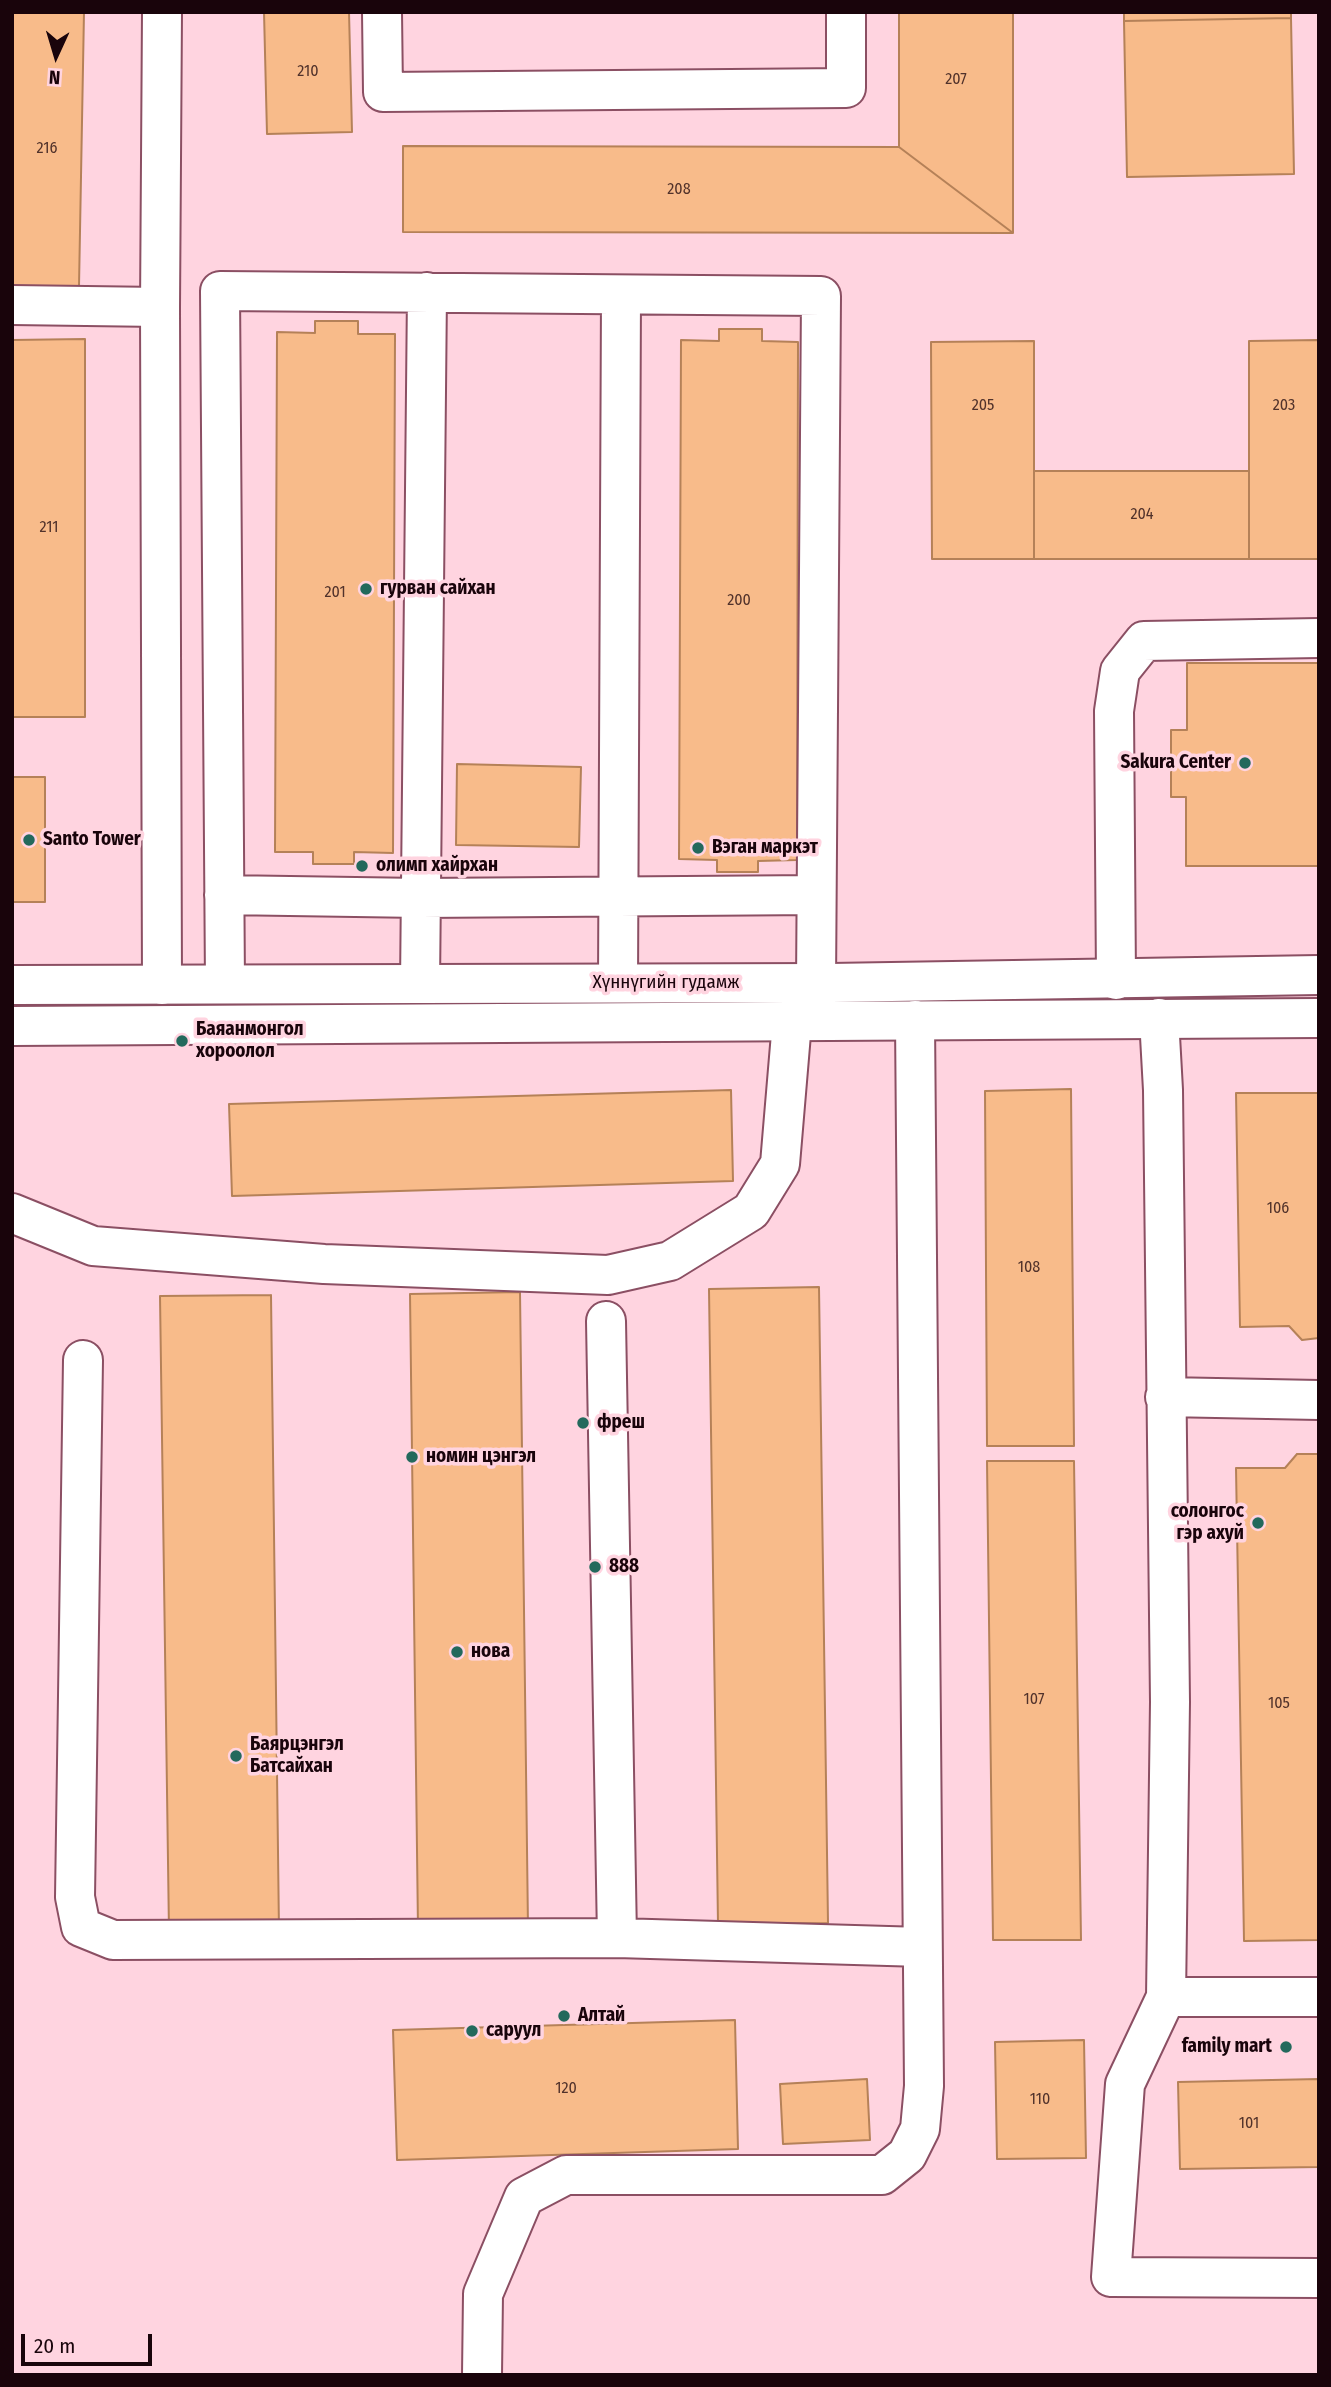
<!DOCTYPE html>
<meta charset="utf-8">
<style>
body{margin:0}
#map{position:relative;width:1331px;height:2387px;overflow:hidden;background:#ffd4e0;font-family:"Fira Sans Condensed",sans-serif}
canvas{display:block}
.frame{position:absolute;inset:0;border:14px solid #19040b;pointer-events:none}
.north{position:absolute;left:21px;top:21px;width:70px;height:70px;-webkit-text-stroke:5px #ffd4e0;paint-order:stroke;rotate:184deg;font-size:19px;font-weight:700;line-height:28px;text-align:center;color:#19040b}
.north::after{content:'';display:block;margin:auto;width:24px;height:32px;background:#19040b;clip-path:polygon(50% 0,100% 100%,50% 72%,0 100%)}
.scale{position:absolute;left:21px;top:2334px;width:131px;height:32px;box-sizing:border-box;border:4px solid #19040b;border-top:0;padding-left:9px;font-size:21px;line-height:24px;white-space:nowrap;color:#19040b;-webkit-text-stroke:5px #ffd4e0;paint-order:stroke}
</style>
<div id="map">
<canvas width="1331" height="2387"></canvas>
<div class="frame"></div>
<div class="north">N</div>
<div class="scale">20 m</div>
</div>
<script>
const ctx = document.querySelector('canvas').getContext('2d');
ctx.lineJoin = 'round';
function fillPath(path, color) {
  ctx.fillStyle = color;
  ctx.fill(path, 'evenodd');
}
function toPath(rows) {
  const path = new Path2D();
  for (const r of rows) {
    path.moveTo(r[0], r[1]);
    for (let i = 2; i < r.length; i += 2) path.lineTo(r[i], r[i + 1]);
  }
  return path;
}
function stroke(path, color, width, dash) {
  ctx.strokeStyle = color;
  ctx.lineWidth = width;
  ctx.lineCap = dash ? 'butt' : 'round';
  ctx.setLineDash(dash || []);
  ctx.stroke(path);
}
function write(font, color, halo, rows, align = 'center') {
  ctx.font = font + ' "Fira Sans Condensed",sans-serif';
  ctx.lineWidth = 7;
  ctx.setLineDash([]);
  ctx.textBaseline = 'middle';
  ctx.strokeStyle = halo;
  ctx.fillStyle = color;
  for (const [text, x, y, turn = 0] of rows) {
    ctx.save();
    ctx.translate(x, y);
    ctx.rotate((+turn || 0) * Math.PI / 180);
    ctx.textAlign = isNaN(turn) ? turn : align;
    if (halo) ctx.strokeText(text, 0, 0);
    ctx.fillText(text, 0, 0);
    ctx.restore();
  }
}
const building = toPath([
 [12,12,84,12,79,286,12,286,12,12],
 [264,12,349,12,352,132,267,134,264,12],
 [899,12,1013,12,1013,233,899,147,899,12],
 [1124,12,1291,12,1291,18,1124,21,1124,12],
 [1291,18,1294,174,1127,177,1124,21,1291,18],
 [403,146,899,147,1013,233,403,232,403,146],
 [315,321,358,321,358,334,395,334,393,853,354,852,354,864,313,864,313,852,275,852,277,332,315,333,315,321],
 [719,329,762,329,762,341,798,342,797,860,758,861,758,872,717,872,717,860,679,859,681,340,719,341,719,329],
 [85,339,85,717,12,717,12,340,85,339],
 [1319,340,1319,559,1249,559,1249,341,1319,340],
 [1034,341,1034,559,932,559,931,342,1034,341],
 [1034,471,1249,471,1249,559,1034,559,1034,471],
 [1187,663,1319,663,1319,866,1186,866,1186,797,1171,797,1171,730,1187,730,1187,663],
 [457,764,581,767,579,847,456,845,457,764],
 [12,777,45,777,45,902,12,902,12,777],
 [1071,1089,1074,1446,987,1446,985,1091,1071,1089],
 [731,1090,733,1181,232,1196,229,1104,731,1090],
 [1236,1093,1319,1093,1319,1338,1302,1340,1289,1326,1240,1327,1236,1093],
 [819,1287,828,1923,718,1924,709,1289,819,1287],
 [520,1292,528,1928,418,1929,410,1294,520,1292],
 [271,1295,279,1931,169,1932,160,1296,271,1295],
 [1297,1454,1319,1454,1319,1940,1244,1941,1236,1468,1285,1468,1297,1454],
 [987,1461,1074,1461,1081,1940,993,1940,987,1461],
 [735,2020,738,2149,397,2160,393,2030,735,2020],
 [1084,2040,1086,2158,997,2159,995,2042,1084,2040],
 [867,2079,870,2140,783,2144,780,2084,867,2079],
 [1319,2079,1319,2167,1180,2169,1178,2082,1319,2079]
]);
const minor = toPath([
 [382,12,383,92,846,88,846,12],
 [12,305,160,307],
 [224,895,421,898,816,895],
 [1116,980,1114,711,1120,671,1144,641,1319,638],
 [618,983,621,295],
 [225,984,220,291,821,296,816,983],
 [420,984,427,292],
 [162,985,160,307,162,12],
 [1159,1018,1163,1090,1170,1702,1166,1997,1125,2084,1111,2277,1319,2278],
 [12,1213,93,1246,324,1264,608,1275,670,1261,751,1211,780,1164,792,1022],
 [606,1321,617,1938],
 [83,1360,75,1897,81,1927,113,1940,617,1938,922,1947],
 [1165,1397,1319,1400],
 [1166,1997,1319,1997],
 [482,2375,483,2294,524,2197,566,2175,882,2175,907,2155,920,2129,924,2086,915,1020]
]);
const major = toPath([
 [12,985,830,983,1319,975],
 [12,1026,1319,1018]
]);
const markers = [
 [366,589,7,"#23695c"],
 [1245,763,7,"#23695c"],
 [29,840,7,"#23695c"],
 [698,848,7,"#23695c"],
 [362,866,7,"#23695c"],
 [182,1041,7,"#23695c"],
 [583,1423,7,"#23695c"],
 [412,1457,7,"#23695c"],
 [1258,1523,7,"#23695c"],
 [595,1567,7,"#23695c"],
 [457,1652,7,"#23695c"],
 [236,1756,7,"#23695c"],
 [564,2016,7,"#23695c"],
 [472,2031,7,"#23695c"],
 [1286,2047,7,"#23695c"]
];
const numberNames = [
 ["210",308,72],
 ["207",956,80],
 ["216",47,149],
 ["208",679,190],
 ["205",983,406],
 ["203",1284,406],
 ["204",1142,515],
 ["211",49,528],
 ["201",335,593],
 ["200",739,601],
 ["106",1278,1209],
 ["108",1029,1268],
 ["107",1034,1700],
 ["105",1279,1704],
 ["120",566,2089],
 ["110",1040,2100],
 ["101",1249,2124]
];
const poiNames = [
 ["гурван сайхан",380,589],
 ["Sakura Center",1231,763,"right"],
 ["Santo Tower",43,840],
 ["Вэган маркэт",712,848],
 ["олимп хайрхан",376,866],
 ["Баяанмонгол",196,1030],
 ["хороолол",196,1052],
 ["фреш",597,1423],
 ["номин цэнгэл",426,1457],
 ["солонгос",1244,1512,"right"],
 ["гэр ахуй",1244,1534,"right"],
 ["888",609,1567],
 ["нова",471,1652],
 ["Баярцэнгэл",250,1745],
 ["Батсайхан",250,1767],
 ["Алтай",578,2016],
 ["саруул",486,2031],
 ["family mart",1272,2047,"right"]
];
const streetNames = [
 ["Хүннүгийн гудамж",666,983]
];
fillPath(building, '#f8bb8a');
stroke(building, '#b58158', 2);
stroke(minor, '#8b4f63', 42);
stroke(major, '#8b4f63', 42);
stroke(minor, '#fff', 38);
stroke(major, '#fff', 38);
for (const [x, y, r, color] of markers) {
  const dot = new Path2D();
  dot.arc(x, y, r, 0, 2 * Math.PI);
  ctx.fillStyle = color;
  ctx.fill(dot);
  stroke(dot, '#ffd4e0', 2.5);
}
write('16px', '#51322b', null, numberNames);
write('bold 19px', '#19040b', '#ffd4e0', poiNames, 'left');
write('19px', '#19040b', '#ffd4e0', streetNames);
</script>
